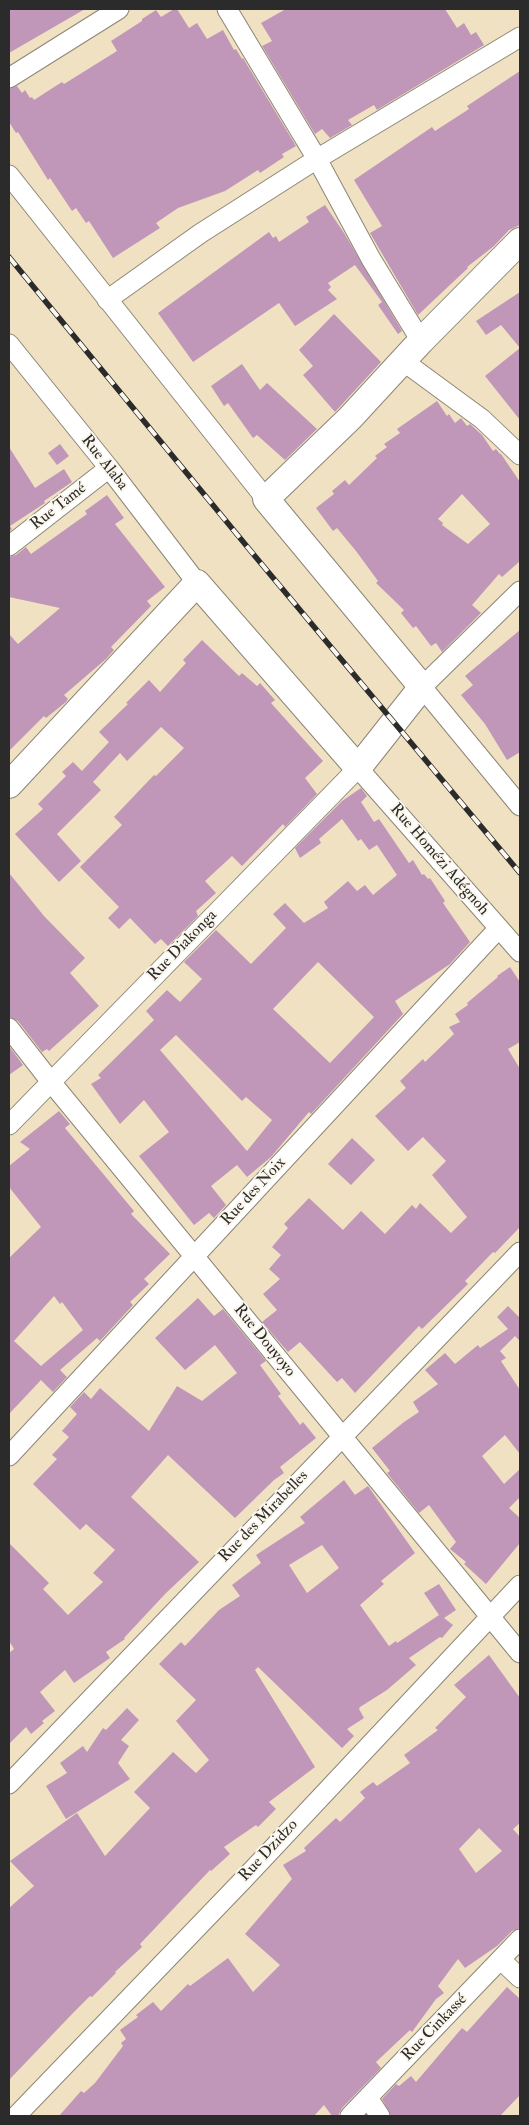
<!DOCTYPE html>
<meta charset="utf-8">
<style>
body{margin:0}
#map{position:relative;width:529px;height:2125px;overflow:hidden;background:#efe1c2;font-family:"IM FELL Double Pica",serif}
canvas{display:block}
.frame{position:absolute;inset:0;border:10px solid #2b2b2b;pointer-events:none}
</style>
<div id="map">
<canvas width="529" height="2125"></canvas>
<div class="frame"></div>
</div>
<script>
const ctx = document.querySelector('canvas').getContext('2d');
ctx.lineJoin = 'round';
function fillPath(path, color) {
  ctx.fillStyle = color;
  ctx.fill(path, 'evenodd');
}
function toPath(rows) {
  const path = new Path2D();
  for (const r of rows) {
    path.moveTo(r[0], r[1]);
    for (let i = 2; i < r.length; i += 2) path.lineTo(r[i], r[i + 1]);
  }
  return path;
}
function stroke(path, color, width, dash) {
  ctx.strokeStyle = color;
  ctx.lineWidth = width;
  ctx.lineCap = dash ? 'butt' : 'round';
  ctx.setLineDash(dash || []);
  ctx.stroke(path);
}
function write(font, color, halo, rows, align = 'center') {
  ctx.font = font + ' "IM FELL Double Pica",serif';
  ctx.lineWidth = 4;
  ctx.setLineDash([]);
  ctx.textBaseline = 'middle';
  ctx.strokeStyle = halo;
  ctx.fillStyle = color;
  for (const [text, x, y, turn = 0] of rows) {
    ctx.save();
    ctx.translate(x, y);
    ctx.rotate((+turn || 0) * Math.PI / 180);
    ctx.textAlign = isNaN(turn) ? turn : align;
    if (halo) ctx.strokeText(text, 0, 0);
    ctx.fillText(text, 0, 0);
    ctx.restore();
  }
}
const building = toPath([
 [9,9,85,9,9,53],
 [174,9,177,9,189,28,197,23,207,39,223,30,234,50,236,49,242,59,243,58,296,146,282,154,284,157,260,173,258,170,225,191,178,208,156,223,160,228,113,258,89,221,86,223,76,208,72,211,50,178,48,180,18,132,16,133,9,122,9,89,17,86,22,93,25,90,30,98,32,97,34,100,62,82,64,84,117,51,111,41,142,21,142,19,156,10,161,17],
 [286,9,445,9,457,28,464,23,471,35,476,32,484,45,377,110,374,105,348,120,352,125,330,138,322,129,315,134,262,46,272,41,261,23],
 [520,71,520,225,509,230,494,246,467,267,468,268,418,315,370,233,382,226,354,180,432,127,435,131,469,109,467,106],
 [325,205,344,233,402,331,398,334,378,305,382,302,355,265,328,283,331,287,328,290,337,299,295,326,279,303,193,362,158,313,269,232,273,238,276,236,279,242,309,222,306,217],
 [520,292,520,348,501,325,486,335,476,321],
 [334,314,381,362,335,412,303,375,313,366,299,350],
 [520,348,520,420,485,376],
 [242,364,260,390,267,383,317,429,285,460,257,435,253,438,228,403,224,406,211,386],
 [437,401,447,416,449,414,455,423,461,418,467,426,470,424,482,435,493,451,496,449,500,454,501,454,520,482,520,561,502,577,499,574,472,605,481,613,442,652,436,643,431,646,416,626,413,628,401,613,404,610,376,583,378,581,356,551,337,528,333,531,316,508,334,494,332,491,345,480,349,485,377,458,375,456,387,447,384,444,400,433,397,429],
 [462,494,490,524,468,544,442,525,443,523,438,519],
 [60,444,69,456,57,465,48,453],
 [9,447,35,488,64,469,72,482,44,501,45,503,10,526,12,529,9,532],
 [107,495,124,518,115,524,165,587,147,601,151,606,111,647,114,650,106,659,64,695,68,699,66,702,46,718,44,716,9,751,9,634,18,644,60,608,9,597,9,557,16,555,26,547,31,554,87,514,85,511],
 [520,630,520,752,507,760,485,724,461,695,473,685,465,676],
 [202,640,239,676,242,673,257,686,260,683,275,700,271,703,323,761,305,778,317,794,285,827,283,824,242,866,232,856,205,881,216,893,196,911,198,916,168,946,161,939,155,944,130,918,119,929,108,918,119,907,80,867,122,825,114,817,154,775,156,776,184,748,161,727,127,761,120,753,93,782,101,790,57,834,81,861,59,882,15,834,43,809,38,804,66,776,62,772,73,762,82,771,109,742,99,732,128,704,126,703,149,680,160,692,186,663,183,660],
 [361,788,367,796,361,802,374,822,379,819,409,863,413,860,422,875,424,874,428,879,430,878,445,901,443,903,470,942,450,964,395,1001,403,1014,311,1114,309,1112,271,1157,247,1177,237,1165,211,1186,226,1205,214,1218,209,1213,194,1225,139,1156,169,1132,144,1100,120,1124,91,1084,101,1078,98,1075,154,1020,146,1011,167,990,180,1002,202,979,184,962,216,930,251,964,286,928,273,914,285,903,304,923,328,908,324,902,348,881,357,891,365,885,373,895,397,875,377,845,369,850,361,839,358,841,342,819,319,839,321,843,300,858,295,848,342,801],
 [318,962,374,1017,330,1063,273,1009],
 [176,1035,242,1101,246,1097,272,1120,247,1151,160,1050],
 [9,873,44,916,85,958,70,973,99,1006,49,1051,47,1049,42,1052,18,1021,9,1017],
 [510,967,520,982,520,1042,508,1049,520,1069,520,1227,495,1253,493,1252,465,1281,468,1284,422,1329,419,1326,355,1393,342,1378,337,1382,300,1342,288,1352,262,1322,277,1310,263,1294,280,1279,269,1269,281,1255,272,1247,288,1228,284,1224,309,1198,343,1230,361,1211,385,1234,412,1205,416,1209,420,1203,451,1233,467,1217,432,1175,446,1161,423,1137,408,1151,375,1116,406,1088,400,1081,423,1059,425,1062,454,1034,449,1027,460,1022,455,1014,468,1005,467,1003,498,977,497,976],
 [9,1046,23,1065,9,1075],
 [59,1111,70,1124,65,1128,134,1211,131,1214,170,1254,144,1279,149,1284,130,1302,133,1305,100,1341,97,1338,60,1370,67,1377,53,1392,41,1380,9,1414,9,1258,41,1227,9,1187,9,1166,30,1149,20,1142],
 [54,1296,60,1304,62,1302,83,1330,41,1366,14,1341],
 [352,1138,375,1160,351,1185,328,1164],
 [198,1298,214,1316,223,1309,266,1361,260,1365,281,1394,278,1396,300,1425,303,1422,316,1438,280,1467,284,1473,274,1480,235,1518,168,1455,131,1497,199,1562,166,1593,124,1638,125,1639,106,1652,110,1658,74,1683,65,1670,40,1692,55,1711,42,1721,44,1723,31,1734,26,1727,9,1744,9,1653,14,1649,9,1641,9,1543,49,1583,43,1589,68,1615,103,1582,93,1573,115,1550,86,1524,80,1530,33,1484,57,1459,52,1455,69,1437,62,1431,77,1414,70,1407,84,1392,91,1399,100,1388,149,1431,177,1386,202,1401,237,1373,215,1345,185,1370,155,1338],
 [508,1306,520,1318,520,1341,515,1336,500,1351,506,1358,501,1361,520,1390,520,1454,505,1435,482,1456,504,1484,520,1469,520,1497,509,1508,520,1518,520,1543,486,1584,464,1564,466,1562,450,1549,456,1542,429,1505,419,1513,387,1473,390,1471,372,1448,404,1422,419,1412,413,1402,438,1384,425,1370,445,1353,455,1364,478,1345,480,1348,508,1329,497,1317],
 [344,1480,355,1495,368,1486,415,1553,381,1581,384,1584,360,1605,389,1646,396,1641,397,1643,439,1615,424,1593,439,1584,456,1610,444,1618,453,1625,442,1638,440,1637,409,1658,416,1665,387,1690,360,1707,359,1709,364,1718,347,1729,354,1736,342,1748,258,1667,255,1670,315,1767,269,1802,276,1809,258,1827,256,1825,224,1847,230,1854,211,1871,210,1870,140,1944,142,1947,115,1972,116,1973,92,1997,90,1996,73,2013,9,2080,9,1908,34,1886,10,1861,77,1813,105,1856,150,1808,134,1792,173,1752,196,1773,209,1760,176,1721,196,1700,159,1664,181,1642,185,1646,219,1610,240,1596,232,1585,261,1563,256,1555,305,1523,300,1517],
 [322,1545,339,1568,307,1593,289,1565],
 [489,1655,520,1698,520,1823,513,1829,520,1837,520,1928,512,1931,497,1946,465,1968,458,1959,438,1986,444,1993,436,1999,412,2032,410,2030,376,2062,381,2068,342,2108,338,2116,332,2116,324,2105,314,2116,59,2116,81,2091,84,2093,95,2083,123,2046,121,2043,126,2039,120,2030,138,2017,136,2015,153,2002,161,2011,188,1984,190,1986,228,1958,253,1992,280,1965,245,1934,292,1879,283,1865,306,1851,304,1848,336,1818,340,1822,365,1798,360,1792,373,1782,377,1786,410,1763,404,1755,438,1730,435,1728,466,1697,454,1685],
 [479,1828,502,1851,476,1873,459,1849],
 [127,1708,139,1720,121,1740,129,1746,118,1763,130,1779,66,1819,46,1786,67,1773,60,1763,83,1746,87,1752,103,1728,106,1730],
 [507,1987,520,1999,520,2095,500,2116,391,2116,382,2099,396,2084,399,2086,411,2076,416,2082,462,2028,467,2032]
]);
const street = toPath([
 [227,9,317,159,371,259,421,341],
 [9,78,119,9],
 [9,175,266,499],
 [107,300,201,233,317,159,520,37],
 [9,344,109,468,197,583],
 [403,361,482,419,520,455],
 [9,546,109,468],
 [520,591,422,687,520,806],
 [9,1028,51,1082,520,1653],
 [9,1125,358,768,520,952],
 [9,1456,499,928],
 [9,1784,520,1252],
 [501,1960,520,1978],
 [368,2098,380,2116],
 [16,2116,243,1880,520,1585],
 [350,2116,520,1939]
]);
const secondary = toPath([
 [9,785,197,583,358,768,422,687,266,499,350,418,421,341,520,241]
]);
const rail = toPath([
 [9,257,254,555,520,873]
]);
const streetNames = [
 ["Rue Alaba",104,463,52],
 ["Rue Tamé",59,507,-38],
 ["Rue Homézi Adégnoh",439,860,49],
 ["Rue Diakonga",183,946,-46],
 ["Rue des Noix",254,1192,-47],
 ["Rue Douyoyo",264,1341,51],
 ["Rue des Mirabelles",264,1517,-46],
 ["Rue Dzidzo",269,1851,-47],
 ["Rue Cinkassé",435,2028,-46]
];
fillPath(building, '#c097b9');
stroke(street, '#8d8676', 21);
stroke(secondary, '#8d8676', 28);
stroke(street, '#fff', 19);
stroke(secondary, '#fff', 26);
stroke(rail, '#2b2b2b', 5.5);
stroke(rail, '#fbf7ec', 4, [11]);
write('16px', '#2b2b2b', '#fbf7ec', streetNames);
</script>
